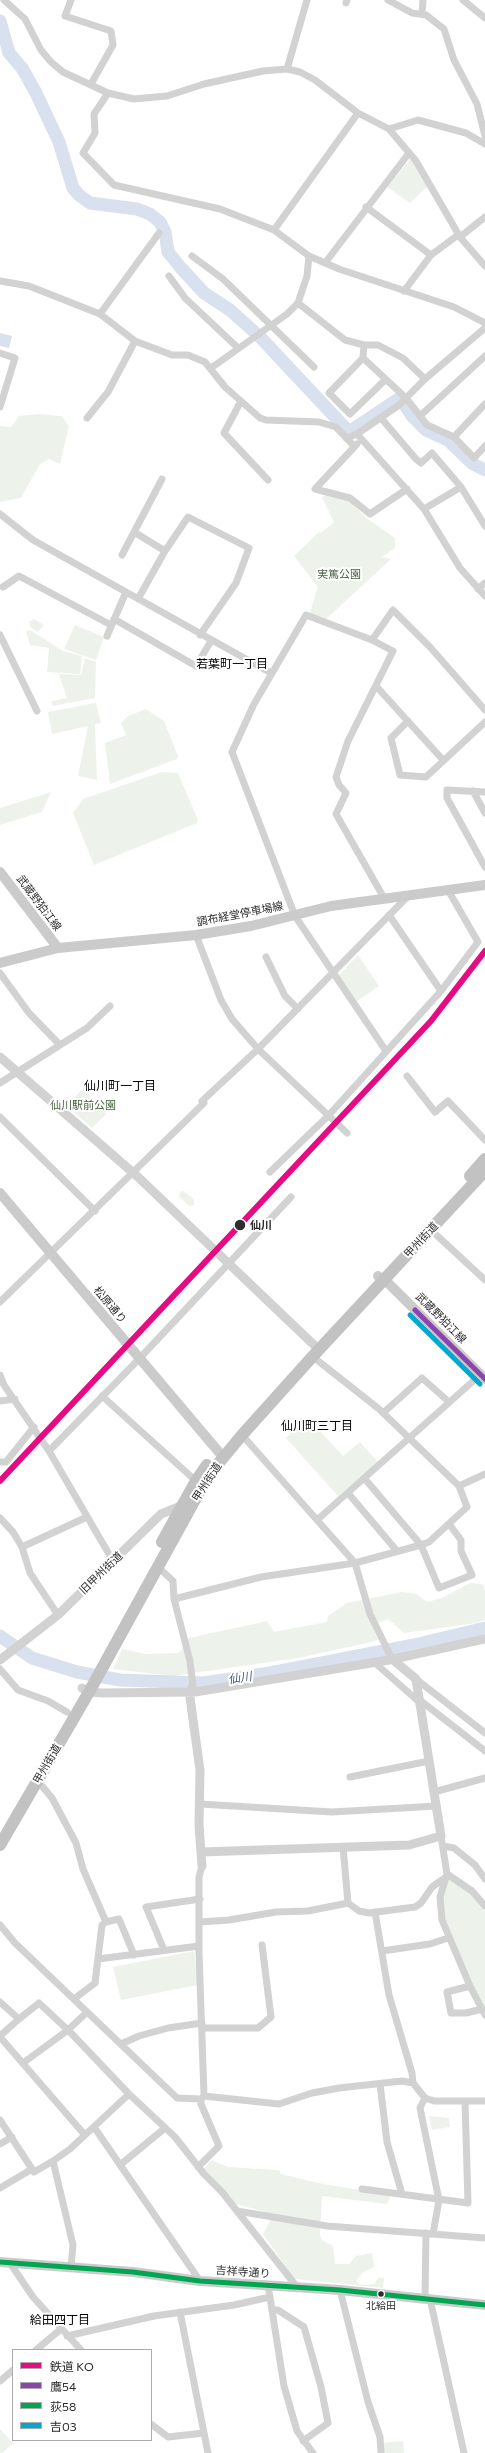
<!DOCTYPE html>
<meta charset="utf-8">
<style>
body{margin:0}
#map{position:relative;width:485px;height:2453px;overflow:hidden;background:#fff;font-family:Commissioner,"Noto Sans JP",sans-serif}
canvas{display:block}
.legend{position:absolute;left:12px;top:2349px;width:140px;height:92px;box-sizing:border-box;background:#fff;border:1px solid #ababab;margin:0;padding:5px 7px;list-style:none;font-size:12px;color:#2d2d2d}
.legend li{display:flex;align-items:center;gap:8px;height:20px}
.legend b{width:20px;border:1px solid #ababab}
</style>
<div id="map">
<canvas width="485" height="2453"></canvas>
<ul class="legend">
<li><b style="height:5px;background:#e50b84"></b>鉄道 KO</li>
<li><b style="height:5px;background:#8e44ad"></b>鷹54</li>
<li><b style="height:5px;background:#00a651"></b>荻58</li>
<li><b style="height:5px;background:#00a9ce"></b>吉03</li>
</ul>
</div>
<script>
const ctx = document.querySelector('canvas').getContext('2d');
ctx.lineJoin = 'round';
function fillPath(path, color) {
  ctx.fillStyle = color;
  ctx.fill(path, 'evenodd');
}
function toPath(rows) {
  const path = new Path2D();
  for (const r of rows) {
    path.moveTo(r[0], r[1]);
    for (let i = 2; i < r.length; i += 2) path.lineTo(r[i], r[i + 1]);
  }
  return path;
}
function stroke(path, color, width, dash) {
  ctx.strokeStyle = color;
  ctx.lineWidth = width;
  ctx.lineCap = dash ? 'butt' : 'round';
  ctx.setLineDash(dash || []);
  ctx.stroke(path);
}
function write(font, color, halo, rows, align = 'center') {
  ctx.font = font + ' Commissioner,"Noto Sans JP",sans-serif';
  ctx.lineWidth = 4;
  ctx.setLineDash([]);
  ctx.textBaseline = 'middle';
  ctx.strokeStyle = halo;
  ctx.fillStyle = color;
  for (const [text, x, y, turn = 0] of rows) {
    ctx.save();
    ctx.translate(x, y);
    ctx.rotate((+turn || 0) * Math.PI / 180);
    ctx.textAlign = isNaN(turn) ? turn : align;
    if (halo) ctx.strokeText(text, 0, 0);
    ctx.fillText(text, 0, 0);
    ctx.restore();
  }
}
const green = toPath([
 [411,158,428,186,410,203,387,187],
 [38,414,61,416,69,426,60,464,49,459,40,464,21,498,0,502,0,426,11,427,19,416],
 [325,495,349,500,365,517,395,538,395,548,382,557,391,559,324,621,309,615,318,587,294,556,319,532,321,533,334,522,322,498],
 [34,619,44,625,38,632,31,628,29,622],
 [75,625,104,637,96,660,64,649],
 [30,630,63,651,82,656,80,674,47,672,49,648,30,645,26,631],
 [85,658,96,662,95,698,53,706,51,701,67,698,59,674,81,675],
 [96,703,101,723,95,724,97,780,78,776,88,726,52,734,48,712],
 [146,709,164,721,178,756,177,759,110,784,105,743,126,735,121,723,128,716],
 [162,772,178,773,198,820,197,823,94,865,73,813,83,799],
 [51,792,42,812,0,825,0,808],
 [358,955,379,986,356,1002,338,976],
 [83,1088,106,1114,92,1128,67,1106],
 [184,1191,194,1200,194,1205,189,1206,179,1196,180,1192],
 [298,1426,317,1428,343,1456,360,1442,378,1462,338,1496,286,1438],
 [470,1583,483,1584,485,1592,485,1620,476,1623,404,1633,388,1619,372,1626,378,1640,367,1643,298,1658,173,1676,113,1669,122,1649,146,1654,179,1653,189,1638,267,1621,274,1632,327,1622,328,1616,347,1603,402,1592,417,1594,427,1602,442,1598],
 [445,1878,453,1879,485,1906,485,2015,448,1938,440,1904],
 [194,1951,198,1985,121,2000,113,1967],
 [429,2116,449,2118,450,2127,432,2130],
 [211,2160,228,2167,279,2170,281,2174,323,2184,391,2195,387,2204,322,2196,320,2235,322,2240,333,2246,335,2264,349,2264,356,2256,372,2253,374,2267,362,2273,356,2281,361,2285,374,2284,378,2278,384,2278,383,2288,294,2279,263,2234,271,2219,272,2214,236,2204,204,2169],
 [0,2429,13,2443,2,2453,0,2453],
 [403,2441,404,2453,384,2453,383,2443]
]);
const water = toPath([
 [0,333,12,336,9,348,0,346]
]);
const river = toPath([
 [0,21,9,53,22,68,36,93,59,142,73,188,79,195,90,203,137,209,150,214,160,222,165,232,168,252,181,268,204,293,230,310,261,338,349,432,400,398,412,416,426,430,448,440,473,464,485,470],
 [0,1636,32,1658,77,1672,120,1680,203,1683,270,1673,414,1645,485,1628]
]);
const minor = toPath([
 [4,0,25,19,41,50,51,62,63,72,108,93,134,99,167,96,204,84,263,71,287,69,300,72,315,80,358,113,389,129,416,161,460,237,485,266],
 [71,0,65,16,111,31,113,45,91,84],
 [388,0,412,13,426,15,444,29,454,60,477,104,485,136],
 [463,0,485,18],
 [346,3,347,0],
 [422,14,423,0],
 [287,69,307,0],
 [108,93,94,114,95,133,83,153,114,185,220,209,274,230,309,256,339,269,454,307,485,323],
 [389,129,418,120,466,133,485,144],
 [366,207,431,255],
 [274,230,358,113],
 [460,237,485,217],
 [192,256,223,279,314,367],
 [325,263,409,153],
 [169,276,185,298,238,348],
 [0,281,29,286,100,314,135,341,172,355,188,355,205,362,225,387,260,418,266,420,319,422,336,427,354,446],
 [404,291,431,255,458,235],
 [298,303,345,340,364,345,378,345,403,358,425,379],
 [100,314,159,233],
 [364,345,363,358,329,393,350,414,385,380],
 [0,353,15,358,0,407],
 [363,358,406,398,427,425,454,437,474,458,485,446],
 [211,368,287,314,298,303,307,276,309,256],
 [241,401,224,433,268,480],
 [420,416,485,356],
 [87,418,108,392,135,341],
 [381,418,416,459,421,463,432,453,461,487,485,526],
 [357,434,424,509,460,568,485,596],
 [454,437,485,404],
 [346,438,357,434,399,405,425,379,485,328],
 [357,444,315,489,350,498,370,514,407,489],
 [424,509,461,487],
 [0,514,33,540,271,673],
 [134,532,165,551],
 [122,555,162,479],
 [3,587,19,576,111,625],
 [478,589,485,583],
 [138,599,165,551,188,517,249,548,236,583,200,635],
 [114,619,196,666,211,641],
 [0,635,37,711],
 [107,636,126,592],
 [372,640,393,610,430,647,485,710],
 [376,686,443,760],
 [408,721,391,738,400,775,426,777,485,722],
 [473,791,485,813],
 [485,792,447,790,447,798,485,867],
 [384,898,336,814,346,793,339,785,336,777,348,741,393,651,372,640,306,615,254,704,232,752,295,916,386,1051],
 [389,915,441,991],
 [196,935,221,1000,232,1019,258,1049,347,1133],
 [266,957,285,996,298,1009],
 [0,973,29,1013,60,1045],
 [407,1076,435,1112,448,1101,485,1140],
 [0,1083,87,1028,110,1006],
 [202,1101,258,1049,409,895],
 [0,1117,95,1211],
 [270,1172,328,1116,441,991,478,942,448,890],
 [431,1230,485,1280],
 [0,1302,204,1103],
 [0,1375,4,1385,49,1451,113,1561],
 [102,1396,196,1481],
 [0,1401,15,1399],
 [383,1413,422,1378,449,1402],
 [242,1435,355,1563,370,1614,392,1659],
 [49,1451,139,1359,291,1197],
 [0,1462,6,1462,34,1427],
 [365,1479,421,1545,439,1588,472,1575,461,1551,461,1540,449,1524],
 [459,1486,485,1474],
 [348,1493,397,1551],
 [0,1518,13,1532,22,1547,30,1573,58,1615],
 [317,1520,480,1375],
 [22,1547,87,1517],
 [158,1567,173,1581,174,1599,190,1661,193,1686],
 [174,1599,261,1577,355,1563,421,1545,429,1542,467,1507,459,1486,379,1409,317,1360,313,1354],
 [374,1662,418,1701,421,1701,485,1751],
 [0,1669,18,1690,48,1701,67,1712],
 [416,1679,485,1733],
 [350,1777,429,1761],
 [37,1780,52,1798,76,1843,83,1869,106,1922],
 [434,1792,485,1778],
 [200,1804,332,1812,437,1806],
 [441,1836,447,1874,440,1897,442,1920,470,1986,485,2015],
 [443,1846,454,1848,475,1865,485,1879],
 [343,1847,348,1903],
 [202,1866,199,1877,199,1952,204,2096],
 [447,1874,472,1891,485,1906],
 [375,1912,389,1995,412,2073,413,2083,425,2098,434,2101,485,2101],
 [200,1922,229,1920,276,1912,308,1911,348,1903,359,1911,369,1913,415,1907,421,1903,432,1887,445,1878],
 [0,1925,15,1943,177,2098,201,2099,204,2096,279,2104,312,2093,339,2088,402,2081,413,2083],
 [164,1950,146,1907,200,1899],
 [382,1951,430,1944,448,1938],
 [98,1959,199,1946],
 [470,1986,447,1992,451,2013,466,2013,482,2009],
 [74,1999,95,1983,102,1925,106,1922,119,1919,134,1955],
 [0,2002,19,2019,0,2036],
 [19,2019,39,2003,70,2032,129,2094,175,2137,204,2174,222,2192,297,2287],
 [203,2028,258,2028,271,2017,262,1945],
 [0,2037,84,2134],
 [121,2044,139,2036,168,2028,202,2023],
 [23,2063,68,2030,87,2012],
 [380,2084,387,2142,402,2194],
 [425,2098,420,2108,439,2200,433,2234],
 [0,2120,34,2172,53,2161],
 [94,2127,200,2281],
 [0,2144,12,2137],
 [120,2165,165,2128],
 [198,2167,219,2146,201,2104,201,2099],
 [0,2188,32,2169],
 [362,2189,468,2203,465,2101],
 [237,2211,327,2226,485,2238],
 [10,2263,33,2297,81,2350],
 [71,2267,73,2245,53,2161,70,2149,129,2094],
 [268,2285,284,2386,297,2431,313,2453],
 [340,2290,368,2402,380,2437,381,2453],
 [425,2298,426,2233],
 [430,2299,464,2453],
 [272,2310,278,2310,304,2327,321,2387,328,2423,303,2441],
 [180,2312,208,2453],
 [67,2336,154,2316,234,2305,270,2297],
 [36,2350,61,2329],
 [0,2381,13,2370],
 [151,2424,168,2437,204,2433]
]);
const tertiary = toPath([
 [0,1057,138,1177,314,1345],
 [0,1660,58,1615,161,1514,186,1504],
 [192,1687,190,1698,200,1770,199,1825,202,1866],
 [82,1688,89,1692,102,1693,195,1692,389,1660,485,1639],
 [201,1852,409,1845,441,1836,416,1679,392,1659]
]);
const secondary = toPath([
 [0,872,58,948],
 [0,963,58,948,196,935,251,926,331,906,485,885],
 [0,1193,223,1457],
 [378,1276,389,1284,485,1379],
 [0,2262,133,2272,200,2281,340,2290,485,2305]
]);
const trunk = toPath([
 [470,1176,485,1159],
 [162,1542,196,1481,207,1465],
 [0,1845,89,1692,208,1476,242,1435,313,1356,485,1171]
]);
const bus1 = toPath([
 [415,1310,485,1379]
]);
const bus2 = toPath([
 [0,2262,133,2272,200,2281,340,2290,485,2305]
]);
const bus3 = toPath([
 [410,1315,480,1384]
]);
const rail1 = toPath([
 [0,1481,431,1021,485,951]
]);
const markers = [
 [240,1225,6,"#2d2d2d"],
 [381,2294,3.5,"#2d2d2d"]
];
const busNames = [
 ["北給田",381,2306]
];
const parkNames = [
 ["実篤公園",339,574],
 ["仙川駅前公園",83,1105]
];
const streetNames = [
 ["武蔵野狛江線",39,903,53],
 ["調布経堂停車場線",240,914,-11],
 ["甲州街道",421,1240,-47],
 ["松原通り",110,1305,50],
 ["武蔵野狛江線",441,1318,45],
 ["甲州街道",207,1482,-57],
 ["旧甲州街道",101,1573,-44],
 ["甲州街道",47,1764,-60],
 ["吉祥寺通り",243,2272,4]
];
const stopNames = [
 ["仙川",250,1225]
];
const neighbourhoodNames = [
 ["若葉町一丁目",232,664],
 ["仙川町一丁目",120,1086],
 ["仙川町三丁目",317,1426],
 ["給田四丁目",60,2320]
];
const waterNames = [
 ["仙川",240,1678,-9]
];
fillPath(green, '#edf3eb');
fillPath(water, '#d9e1ef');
stroke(river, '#d9e1ef', 13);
stroke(minor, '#d2d2d2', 7);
stroke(tertiary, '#d2d2d2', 9);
stroke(secondary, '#cbcbcb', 10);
stroke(trunk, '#c2c2c2', 12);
stroke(bus1, '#8e44ad', 5);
stroke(bus2, '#00a651', 5);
stroke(bus3, '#00a9ce', 5);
stroke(rail1, '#e50b84', 6);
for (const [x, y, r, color] of markers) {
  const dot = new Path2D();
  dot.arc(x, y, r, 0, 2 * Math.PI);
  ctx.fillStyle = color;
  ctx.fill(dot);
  stroke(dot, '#fff', 1.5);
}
write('10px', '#2d2d2d', '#fff', busNames);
write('11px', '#47643e', '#fff', parkNames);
write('11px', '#2d2d2d', '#fff', streetNames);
write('bold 11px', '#2d2d2d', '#fff', stopNames, 'left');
write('12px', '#000', '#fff', neighbourhoodNames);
write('italic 12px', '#425b87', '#fff', waterNames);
</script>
